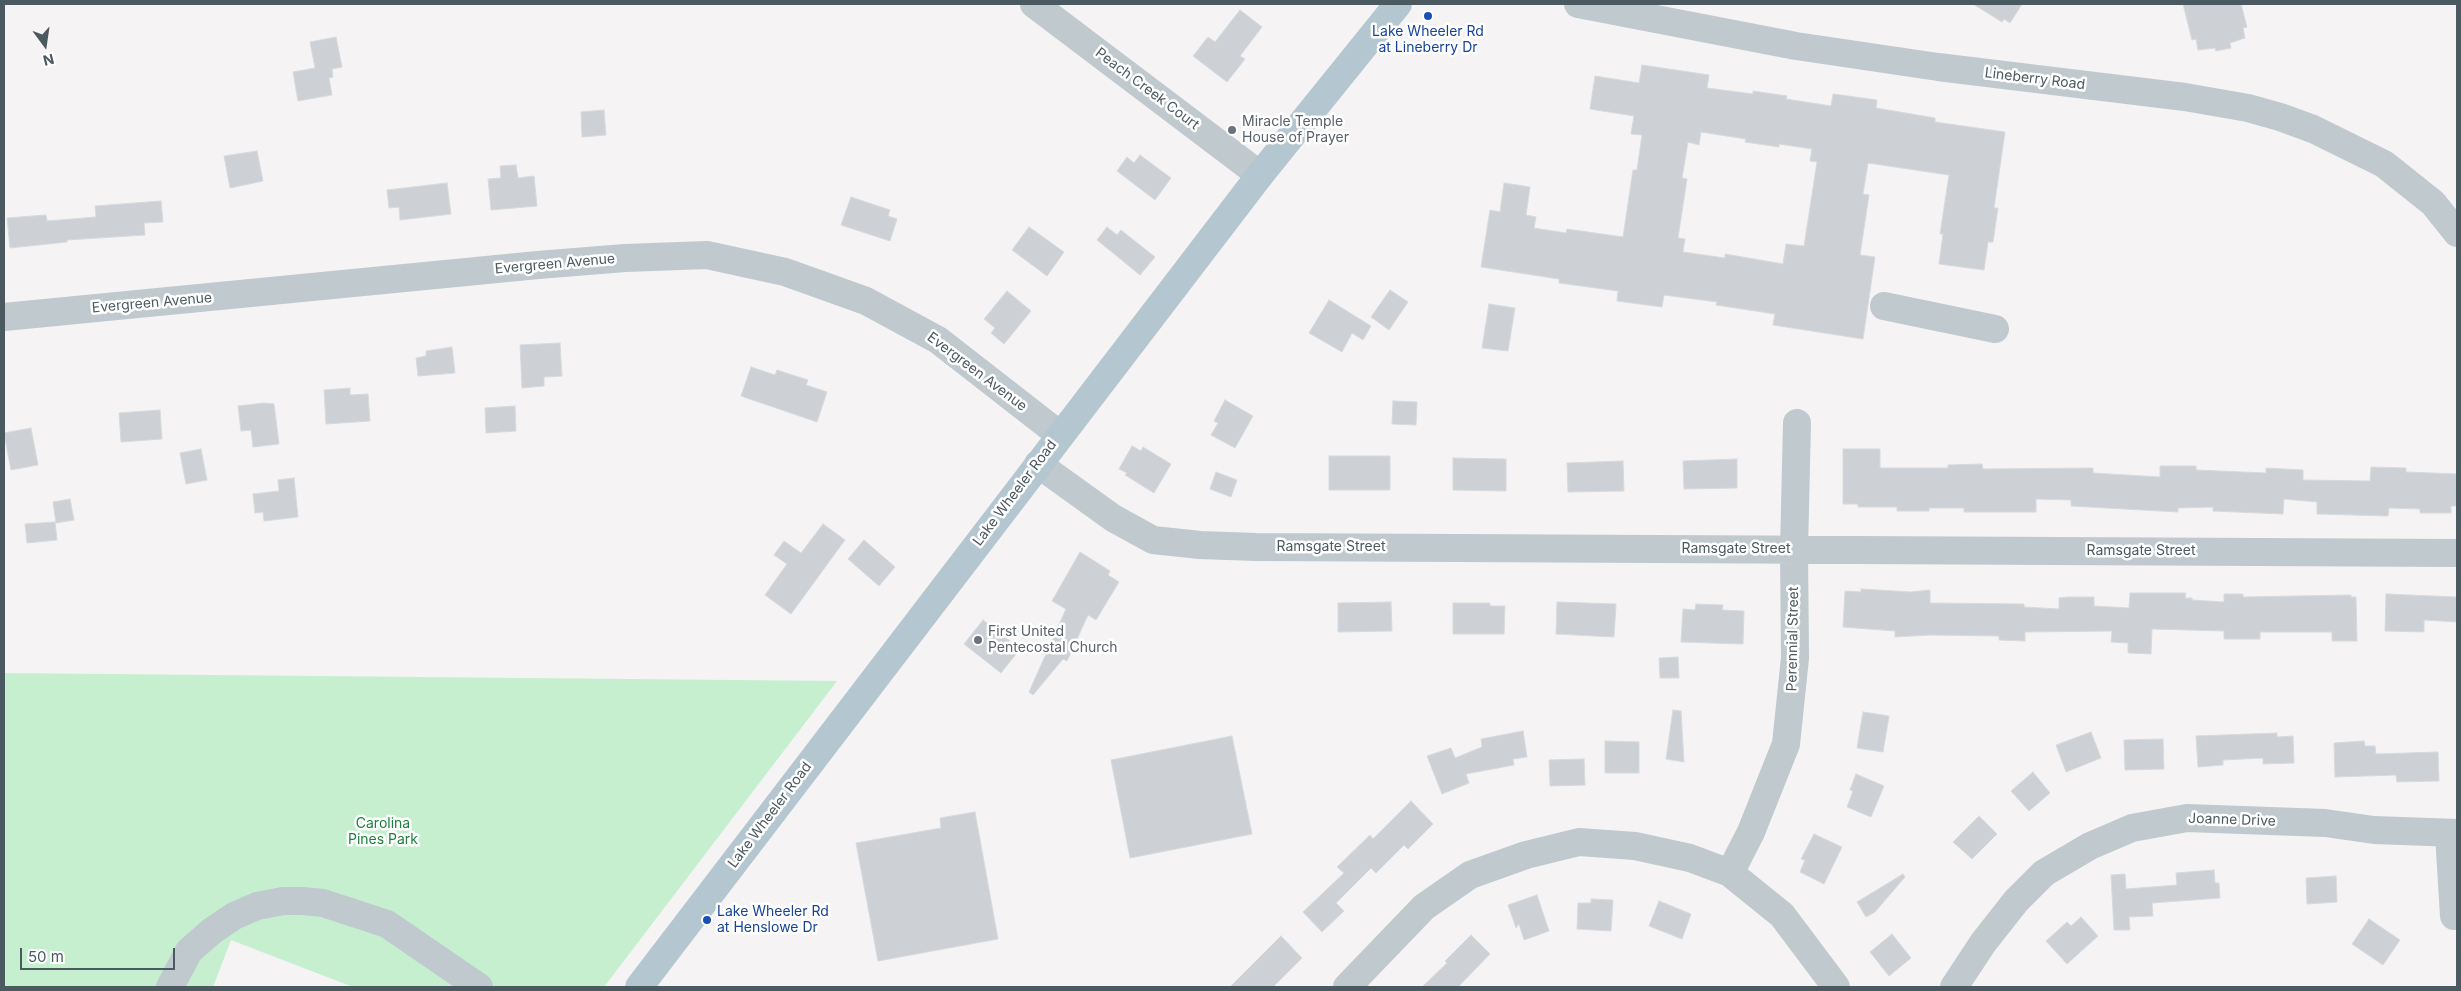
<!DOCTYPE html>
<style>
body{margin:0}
#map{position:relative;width:2461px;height:991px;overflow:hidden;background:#f5f3f3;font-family:Inter,sans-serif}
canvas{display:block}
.frame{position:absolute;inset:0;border:5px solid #4b5960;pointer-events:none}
.north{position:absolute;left:20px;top:20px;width:50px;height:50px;-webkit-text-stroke:4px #fff;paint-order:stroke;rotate:166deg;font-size:14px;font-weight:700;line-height:20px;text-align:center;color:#4b5960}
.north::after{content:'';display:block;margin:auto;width:18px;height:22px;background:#4b5960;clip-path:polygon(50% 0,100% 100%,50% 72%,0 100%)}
.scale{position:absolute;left:20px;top:948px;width:155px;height:22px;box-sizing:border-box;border:2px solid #4b5960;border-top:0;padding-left:6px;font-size:15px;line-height:18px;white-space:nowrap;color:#4b5960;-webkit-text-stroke:4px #fff;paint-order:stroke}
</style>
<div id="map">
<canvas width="2461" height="991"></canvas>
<div class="frame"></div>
<div class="north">N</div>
<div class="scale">50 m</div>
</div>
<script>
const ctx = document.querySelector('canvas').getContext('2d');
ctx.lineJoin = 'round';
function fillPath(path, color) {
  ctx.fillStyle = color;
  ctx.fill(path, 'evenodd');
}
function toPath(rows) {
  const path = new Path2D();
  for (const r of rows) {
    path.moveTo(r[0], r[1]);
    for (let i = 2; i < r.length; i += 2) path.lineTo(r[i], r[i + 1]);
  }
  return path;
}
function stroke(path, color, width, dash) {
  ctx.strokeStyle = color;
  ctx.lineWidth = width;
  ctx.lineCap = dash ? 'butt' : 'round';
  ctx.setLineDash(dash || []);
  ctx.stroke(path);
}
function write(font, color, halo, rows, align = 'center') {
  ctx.font = font + ' Inter,sans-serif';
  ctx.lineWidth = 5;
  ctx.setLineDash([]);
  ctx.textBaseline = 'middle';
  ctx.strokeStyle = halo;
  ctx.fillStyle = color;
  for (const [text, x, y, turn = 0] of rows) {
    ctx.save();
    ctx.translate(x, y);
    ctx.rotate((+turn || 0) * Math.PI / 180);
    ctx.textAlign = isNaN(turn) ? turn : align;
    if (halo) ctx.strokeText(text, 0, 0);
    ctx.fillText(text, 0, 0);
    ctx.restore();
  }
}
const green = toPath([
 [4,673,837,681,604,987,353,987,231,940,213,987,4,987]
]);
const building = toPath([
 [1973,4,2022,4,2010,23,2004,19,2002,22,1973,4],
 [2183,4,2241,4,2247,27,2243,28,2245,38,2230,43,2231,48,2216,51,2215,48,2198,50,2196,39,2192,40,2183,4],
 [1240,10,1262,27,1240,56,1245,59,1227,82,1193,56,1208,37,1215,42,1240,10],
 [336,37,342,67,332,69,333,77,329,78,332,95,298,101,293,72,315,68,310,42,336,37],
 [1642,65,1709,75,1707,88,1753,94,1753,91,1787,96,1786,99,1831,106,1833,94,1877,100,1876,108,1935,118,1935,122,2005,132,1994,208,1998,208,1993,242,1988,242,1984,270,1939,264,1943,234,1940,234,1949,175,1868,163,1863,194,1869,195,1860,255,1875,257,1863,339,1773,325,1775,314,1716,305,1717,302,1664,295,1662,307,1617,301,1618,291,1559,283,1559,279,1481,267,1490,210,1500,212,1504,183,1530,187,1526,215,1536,217,1534,228,1566,233,1567,229,1623,237,1633,170,1637,170,1642,135,1631,134,1634,116,1590,109,1595,76,1639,83,1642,65],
 [1701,132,1746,139,1745,142,1779,147,1779,144,1812,149,1810,161,1817,162,1804,246,1786,244,1783,264,1725,254,1725,258,1683,252,1685,239,1678,238,1687,179,1682,178,1688,142,1699,145,1701,132],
 [604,110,606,135,582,137,581,112,604,110],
 [257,151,263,181,230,188,224,156,257,151],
 [1140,155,1171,178,1155,200,1117,171,1127,157,1134,163,1140,155],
 [516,165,518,178,534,176,537,206,491,210,488,179,501,178,500,166,516,165],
 [447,183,451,214,400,220,399,207,389,208,387,190,447,183],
 [851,197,890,210,888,216,897,219,890,241,841,225,851,197],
 [161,201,163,222,144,223,145,235,67,240,67,242,10,248,7,218,46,215,47,221,96,217,95,206,161,201],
 [1029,227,1064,252,1047,276,1012,250,1029,227],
 [1107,227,1117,235,1121,230,1155,257,1140,275,1097,240,1107,227],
 [1390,290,1408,302,1389,330,1371,317,1390,290],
 [1007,291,1031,311,1004,344,991,333,995,328,984,319,1007,291],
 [1329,300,1371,326,1363,340,1352,333,1342,352,1309,333,1329,300],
 [1489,304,1515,308,1508,351,1482,348,1489,304],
 [560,343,562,376,544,377,544,386,522,388,520,345,560,343],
 [452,347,455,373,418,376,416,358,426,356,426,351,452,347],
 [751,367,775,375,777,370,808,380,806,385,827,392,817,422,741,396,751,367],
 [350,388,350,395,368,394,370,421,326,424,324,390,350,388],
 [1225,400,1253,416,1235,448,1211,435,1218,423,1214,421,1225,400],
 [1393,401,1417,402,1416,425,1392,424,1393,401],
 [264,403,274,404,279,444,253,447,251,430,241,431,238,406,264,403],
 [515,406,516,431,486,433,485,408,515,406],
 [160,410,162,439,121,442,119,413,160,410],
 [31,428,38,465,11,470,4,433,31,428],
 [1132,446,1141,451,1143,447,1171,464,1154,493,1125,475,1127,473,1119,469,1132,446],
 [201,449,207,480,186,484,180,453,201,449],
 [1843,449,1880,449,1880,468,1948,468,1948,465,1982,464,1983,469,2093,468,2093,473,2160,477,2160,466,2196,466,2196,470,2266,473,2266,468,2303,470,2303,480,2370,481,2371,467,2406,468,2406,472,2457,474,2457,506,2451,506,2451,513,2420,513,2420,509,2389,508,2388,516,2317,514,2317,502,2284,499,2283,514,2213,511,2213,507,2178,508,2178,512,2071,506,2071,500,2036,499,2036,512,1964,512,1964,508,1929,508,1929,511,1897,511,1897,507,1858,507,1858,504,1843,504,1843,449],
 [1329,456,1390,456,1390,490,1329,490,1329,456],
 [1453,458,1506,459,1506,491,1453,490,1453,458],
 [1737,459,1737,488,1684,489,1683,461,1737,459],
 [1623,461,1624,491,1568,492,1567,463,1623,461],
 [1216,472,1237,480,1231,497,1210,489,1216,472],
 [294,478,298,517,264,521,263,512,255,513,253,494,279,491,278,480,294,478],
 [70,499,74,520,56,523,53,502,70,499],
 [55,522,57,540,27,543,25,524,55,522],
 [823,524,845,540,791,614,765,595,787,564,774,555,784,541,801,553,823,524],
 [864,540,895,567,879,586,848,559,864,540],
 [1080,552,1110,571,1108,575,1119,582,1096,620,1088,615,1067,661,1063,659,1033,695,1029,692,1066,609,1052,601,1080,552],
 [1861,589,1911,592,1930,590,1930,603,2024,604,2024,607,2059,609,2059,598,2068,597,2094,597,2094,606,2129,608,2130,593,2186,593,2185,598,2192,598,2192,600,2224,602,2224,594,2243,594,2243,597,2351,595,2351,597,2356,597,2357,641,2332,641,2332,632,2260,632,2260,639,2224,639,2224,631,2152,629,2151,654,2128,653,2128,643,2111,642,2112,631,2025,632,2025,641,1999,640,1999,636,1930,635,1895,637,1895,631,1843,627,1845,591,1861,592,1861,589],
 [2386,594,2457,597,2457,622,2424,620,2424,632,2385,631,2386,594],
 [1391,602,1392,631,1338,632,1338,603,1391,602],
 [1557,602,1616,604,1614,637,1556,634,1557,602],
 [1453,603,1490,603,1490,606,1505,606,1504,634,1453,634,1453,603],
 [1696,604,1723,605,1722,610,1744,611,1743,644,1681,642,1683,609,1695,610,1696,604],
 [983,620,1020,649,1001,673,964,644,983,620],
 [1678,657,1679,678,1660,678,1659,658,1678,657],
 [1673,710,1681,711,1684,762,1666,759,1673,710],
 [1863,712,1889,716,1883,752,1857,748,1863,712],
 [1523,731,1527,757,1513,759,1514,765,1466,774,1469,783,1442,794,1427,756,1451,748,1455,758,1482,747,1481,739,1523,731],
 [2091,732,2101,758,2066,772,2056,745,2091,732],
 [2277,733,2277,737,2293,736,2294,763,2263,764,2263,758,2223,760,2223,765,2198,767,2196,736,2277,733],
 [1232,736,1252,834,1130,858,1111,760,1232,736],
 [2163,739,2164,769,2125,770,2124,740,2163,739],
 [1605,741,1639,742,1639,773,1605,773,1605,741],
 [2364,741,2365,746,2375,746,2376,754,2438,752,2439,781,2397,782,2396,775,2335,777,2334,743,2364,741],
 [1584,759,1585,785,1550,786,1549,760,1584,759],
 [2033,772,2050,793,2029,811,2011,791,2033,772],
 [1856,774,1884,786,1871,817,1847,807,1853,791,1850,790,1856,774],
 [1411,801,1433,824,1408,849,1404,845,1376,873,1371,868,1336,903,1344,911,1322,932,1303,912,1344,873,1337,867,1370,835,1373,839,1411,801],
 [975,812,998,939,878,961,856,843,941,828,940,818,975,812],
 [1979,816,1997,834,1972,859,1953,842,1979,816],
 [1814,834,1842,847,1824,884,1800,872,1805,860,1801,859,1814,834],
 [2214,870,2215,883,2219,883,2220,898,2152,903,2153,916,2129,917,2130,930,2114,930,2111,875,2125,874,2126,889,2177,885,2176,873,2214,870],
 [1903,874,1905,877,1875,912,1866,917,1857,902,1903,874],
 [2336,876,2337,902,2307,904,2306,878,2336,876],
 [1537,895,1549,931,1524,940,1519,924,1516,928,1508,905,1537,895],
 [1591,899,1613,900,1611,931,1577,929,1578,903,1591,903,1591,899],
 [1659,901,1691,914,1682,939,1649,926,1659,901],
 [2081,917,2098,936,2067,964,2046,941,2067,922,2071,926,2081,917],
 [2369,919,2400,940,2383,965,2352,944,2369,919],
 [1892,934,1911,958,1889,976,1870,952,1892,934],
 [1471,935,1490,954,1458,987,1422,987,1447,963,1445,961,1471,935],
 [1281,936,1302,958,1273,987,1230,987,1281,936]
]);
const minor = toPath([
 [1034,4,1260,175],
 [1578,4,1796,46,1938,67,2185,97,2248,108,2280,117,2313,129,2384,164,2433,203,2457,233],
 [1884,306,1995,329],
 [4,317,538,265,625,258,707,255,785,272,866,301,938,340,1060,435],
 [1038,464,1113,518,1153,540,1200,545,1256,547,2457,553],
 [2449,834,2454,916],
 [1730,873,1751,832,1786,744,1795,658,1794,550,1797,423],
 [170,987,189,951,212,931,234,916,257,906,283,901,303,901,323,903,387,924,479,987],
 [1347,987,1424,907,1470,875,1526,855,1579,842,1635,846,1690,858,1730,873,1782,915,1836,987],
 [1954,987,1983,943,2016,901,2044,873,2090,846,2132,828,2187,818,2325,823,2374,830,2457,833]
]);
const major = toPath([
 [639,987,1260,175,1398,4]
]);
const markers = [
 [1428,16,5,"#1a4fb4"],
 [1232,130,5,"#6b7280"],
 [978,640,5,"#6b7280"],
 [707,920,5,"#1a4fb4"]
];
const transitNames = [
 ["Lake Wheeler Rd",1428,32],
 ["at Lineberry Dr",1428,48],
 ["Lake Wheeler Rd",717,912,"left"],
 ["at Henslowe Dr",717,928,"left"]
];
const streetNames = [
 ["Lineberry Road",2035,79,7],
 ["Peach Creek Court",1147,89,37],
 ["Evergreen Avenue",555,264,-5],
 ["Evergreen Avenue",152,303,-5],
 ["Evergreen Avenue",977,372,37],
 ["Lake Wheeler Road",1015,493,-53],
 ["Ramsgate Street",1331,547],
 ["Ramsgate Street",1736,549],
 ["Ramsgate Street",2141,551],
 ["Perennial Street",1793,639,-89],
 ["Lake Wheeler Road",770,815,-53],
 ["Joanne Drive",2232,820,2]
];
const worshipNames = [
 ["Miracle Temple",1242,122],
 ["House of Prayer",1242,138],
 ["First United",988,632],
 ["Pentecostal Church",988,648]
];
const parkNames = [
 ["Carolina",383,824],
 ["Pines Park",383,840]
];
fillPath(green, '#c5efce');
fillPath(building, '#cdd1d5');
stroke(building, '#d7dadd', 1);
stroke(minor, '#bfc9ce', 28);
stroke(major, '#b4c6cf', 28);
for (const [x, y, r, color] of markers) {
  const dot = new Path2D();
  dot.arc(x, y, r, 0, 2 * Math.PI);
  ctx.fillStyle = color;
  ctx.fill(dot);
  stroke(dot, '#fff', 2);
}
write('14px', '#164399', '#fff', transitNames);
write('14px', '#4b5960', '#fff', streetNames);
write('14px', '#5b616d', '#fff', worshipNames, 'left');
write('14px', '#1d803e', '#fff', parkNames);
</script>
